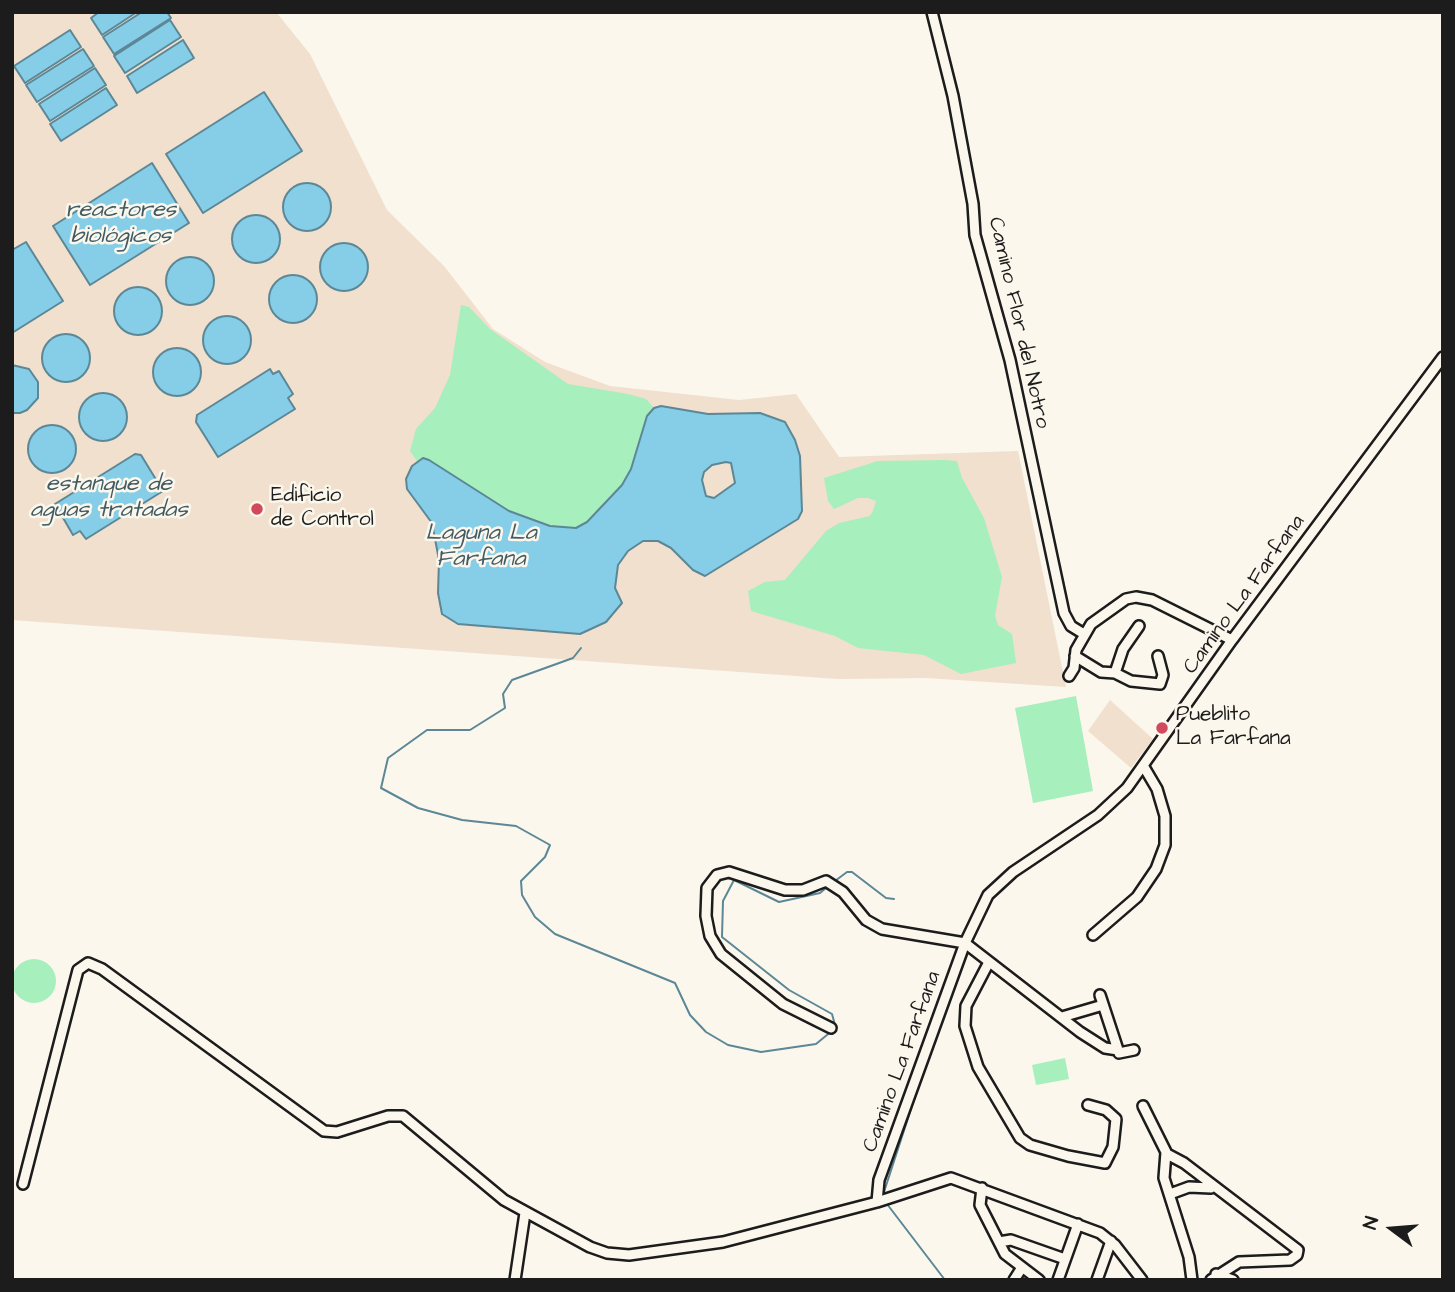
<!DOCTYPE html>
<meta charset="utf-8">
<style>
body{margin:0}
#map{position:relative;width:1455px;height:1292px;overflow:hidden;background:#fbf7ec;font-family:"Architects Daughter",sans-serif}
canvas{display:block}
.frame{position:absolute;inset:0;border:14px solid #1c1c1c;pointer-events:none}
.north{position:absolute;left:1357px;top:1194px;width:70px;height:70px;-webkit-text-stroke:5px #fbf7ec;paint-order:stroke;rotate:286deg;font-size:19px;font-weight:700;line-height:28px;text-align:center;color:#1c1c1c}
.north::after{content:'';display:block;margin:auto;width:24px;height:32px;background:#1c1c1c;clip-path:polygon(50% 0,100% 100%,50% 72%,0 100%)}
</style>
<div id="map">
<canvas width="1455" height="1292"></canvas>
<div class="frame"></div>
<div class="north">N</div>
</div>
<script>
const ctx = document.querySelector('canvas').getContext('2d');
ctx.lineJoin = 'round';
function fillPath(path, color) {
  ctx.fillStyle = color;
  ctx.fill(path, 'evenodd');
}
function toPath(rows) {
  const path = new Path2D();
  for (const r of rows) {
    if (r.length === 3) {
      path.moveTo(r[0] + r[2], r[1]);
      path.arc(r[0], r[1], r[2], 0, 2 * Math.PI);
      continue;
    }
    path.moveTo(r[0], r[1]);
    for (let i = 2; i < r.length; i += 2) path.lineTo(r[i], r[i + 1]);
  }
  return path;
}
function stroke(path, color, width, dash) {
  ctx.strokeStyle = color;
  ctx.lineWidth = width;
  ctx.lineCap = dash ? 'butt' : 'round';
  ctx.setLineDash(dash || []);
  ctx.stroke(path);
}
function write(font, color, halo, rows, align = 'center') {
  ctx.font = font + ' "Architects Daughter",sans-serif';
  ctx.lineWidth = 5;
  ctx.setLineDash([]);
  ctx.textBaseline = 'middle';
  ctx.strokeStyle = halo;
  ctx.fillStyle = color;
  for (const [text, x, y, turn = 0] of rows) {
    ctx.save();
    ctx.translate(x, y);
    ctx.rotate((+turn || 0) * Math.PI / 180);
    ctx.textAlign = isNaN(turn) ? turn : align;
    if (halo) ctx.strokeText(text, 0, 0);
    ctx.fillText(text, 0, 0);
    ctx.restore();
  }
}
const built = toPath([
 [12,12,276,12,310,54,387,210,444,266,493,329,545,362,610,386,739,400,796,394,839,457,1018,451,1066,687,926,678,838,679,12,620],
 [1110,700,1153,739,1131,768,1088,731]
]);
const green = toPath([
 [461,305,469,307,490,329,568,384,628,394,646,399,654,408,643,427,631,469,622,485,587,522,576,528,550,526,509,511,429,460,417,461,410,451,416,429,435,408,450,375],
 [944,460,957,461,962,478,984,518,1002,577,995,616,998,625,1012,634,1016,663,961,674,924,655,858,648,835,636,751,611,748,591,765,582,785,580,826,531,839,523,870,516,873,511,876,501,868,498,858,498,834,509,828,501,824,478,878,461],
 [1076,696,1093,791,1033,803,1015,708],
 [34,981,22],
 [1065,1058,1069,1079,1036,1085,1032,1065]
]);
const water = toPath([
 [99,12,137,12,102,35,91,18,99,12],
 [142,12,167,12,171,18,114,54,103,37,142,12],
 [170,20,181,37,125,73,114,56,170,20],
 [70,30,81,47,25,83,14,66,70,30],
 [183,40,194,58,137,93,127,76,183,40],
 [83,49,94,66,37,102,26,85,83,49],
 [95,68,106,85,50,121,39,104,95,68],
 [106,88,117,105,61,141,50,124,106,88],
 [264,92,302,151,203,213,166,154,264,92],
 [152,163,189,223,90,285,53,226,152,163],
 [307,207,24],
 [256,239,24],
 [26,242,63,301,12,333,12,250,26,242],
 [344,267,24],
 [190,281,24],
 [293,299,24],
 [138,311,24],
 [227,340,24],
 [66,358,24],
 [177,372,24],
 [12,365,29,369,38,382,38,398,27,410,20,413,12,413,12,365],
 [270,369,273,374,279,371,293,394,288,398,295,409,218,457,196,422,197,415,270,369],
 [103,417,24],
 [661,406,708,414,760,413,785,422,795,440,800,456,802,511,798,519,705,576,693,570,671,548,658,541,643,541,628,551,618,565,615,588,622,603,606,622,580,634,458,624,442,614,438,593,439,560,432,523,407,489,406,479,412,466,423,458,429,460,509,511,550,526,576,528,587,522,622,485,631,469,647,416,654,408,661,406],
 [726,462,731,463,735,483,714,498,706,496,702,480,704,472,712,465,726,462],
 [52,449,24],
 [135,454,141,455,163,491,86,539,80,531,73,535,55,504,135,454]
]);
const stream = toPath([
 [581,648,573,658,512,680,503,694,505,708,470,730,427,730,388,758,381,788,418,808,462,820,516,826,550,845,545,857,521,881,522,895,535,917,555,934,675,983,690,1015,706,1032,728,1045,761,1052,816,1044,833,1030],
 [835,881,847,872,852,872,886,898,894,899],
 [826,888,820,893,779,902,734,880,723,901,722,937,789,990,832,1014,835,1025],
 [883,1195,924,1069],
 [887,1204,945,1280]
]);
const minor = toPath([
 [932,12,953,96,973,204,975,235,1010,360,1064,613,1071,626,1084,634],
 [1075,656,1101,672,1115,673,1131,681,1160,684,1163,675,1158,656],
 [1115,673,1123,649,1139,626],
 [1069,676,1074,668,1076,650,1091,624,1126,599,1136,597,1152,600,1232,640],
 [1093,935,1137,897,1156,869,1165,845,1165,816,1157,789,1144,767],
 [989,962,966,1006,965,1026,978,1067,1020,1138,1030,1145,1068,1156,1105,1163,1113,1147,1116,1119,1106,1110,1088,1105],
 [1100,995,1119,1053,1134,1050],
 [1062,1017,1103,1005],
 [831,1028,783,1004,721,954,710,936,706,916,707,888,717,875,729,872,785,890,803,890,826,881,843,892,866,920,882,929,965,943,1080,1032,1105,1048,1118,1050],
 [1143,1106,1166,1152,1164,1178,1189,1257,1192,1280],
 [1167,1154,1184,1163,1298,1250,1297,1255,1290,1260,1239,1262,1211,1280],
 [23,1184,78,970,88,963,102,969,324,1131,337,1132,388,1116,403,1116,504,1200,590,1247,607,1253,629,1255,723,1242,877,1202,951,1178,1100,1233,1115,1245,1142,1280],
 [982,1188,980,1205,1005,1254,1039,1280],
 [1170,1194,1189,1187,1211,1188],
 [877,1202,879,1180,965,943,988,895,1013,872,1098,815,1127,788,1232,640,1443,357],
 [999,1242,1011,1240,1065,1259],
 [1216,1274,1233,1280],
 [515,1280,525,1213],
 [1014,1280,1021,1269],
 [1058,1280,1078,1224],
 [1097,1280,1111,1241]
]);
const markers = [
 [257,509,7,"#d1495b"],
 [1162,728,7,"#d1495b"]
];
const streetNames = [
 ["Camino Flor del Notro",1018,323,77],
 ["Camino La Farfana",1245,595,-54],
 ["Camino La Farfana",903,1062,-70]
];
const poiNames = [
 ["Edificio",271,497],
 ["de Control",271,521],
 ["Pueblito",1176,716],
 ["La Farfana",1176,740]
];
const waterNames = [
 ["reactores",121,211],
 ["biológicos",121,237],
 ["estanque de",109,485],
 ["aguas tratadas",109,511],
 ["Laguna La",481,534],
 ["Farfana",481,560]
];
fillPath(built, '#f0e0cd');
fillPath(green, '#a7efbd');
fillPath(water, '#86cee7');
stroke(water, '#5c8796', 2);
stroke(stream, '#5c8796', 2);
stroke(minor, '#1c1c1c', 14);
stroke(minor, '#fbf7ec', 9);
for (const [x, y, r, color] of markers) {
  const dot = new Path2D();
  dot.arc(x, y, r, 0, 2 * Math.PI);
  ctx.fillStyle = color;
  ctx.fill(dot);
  stroke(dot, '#fbf7ec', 2.5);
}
write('21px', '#1c1c1c', '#fbf7ec', streetNames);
write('21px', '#1c1c1c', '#fbf7ec', poiNames, 'left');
write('italic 23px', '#415a63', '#fbf7ec', waterNames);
</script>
